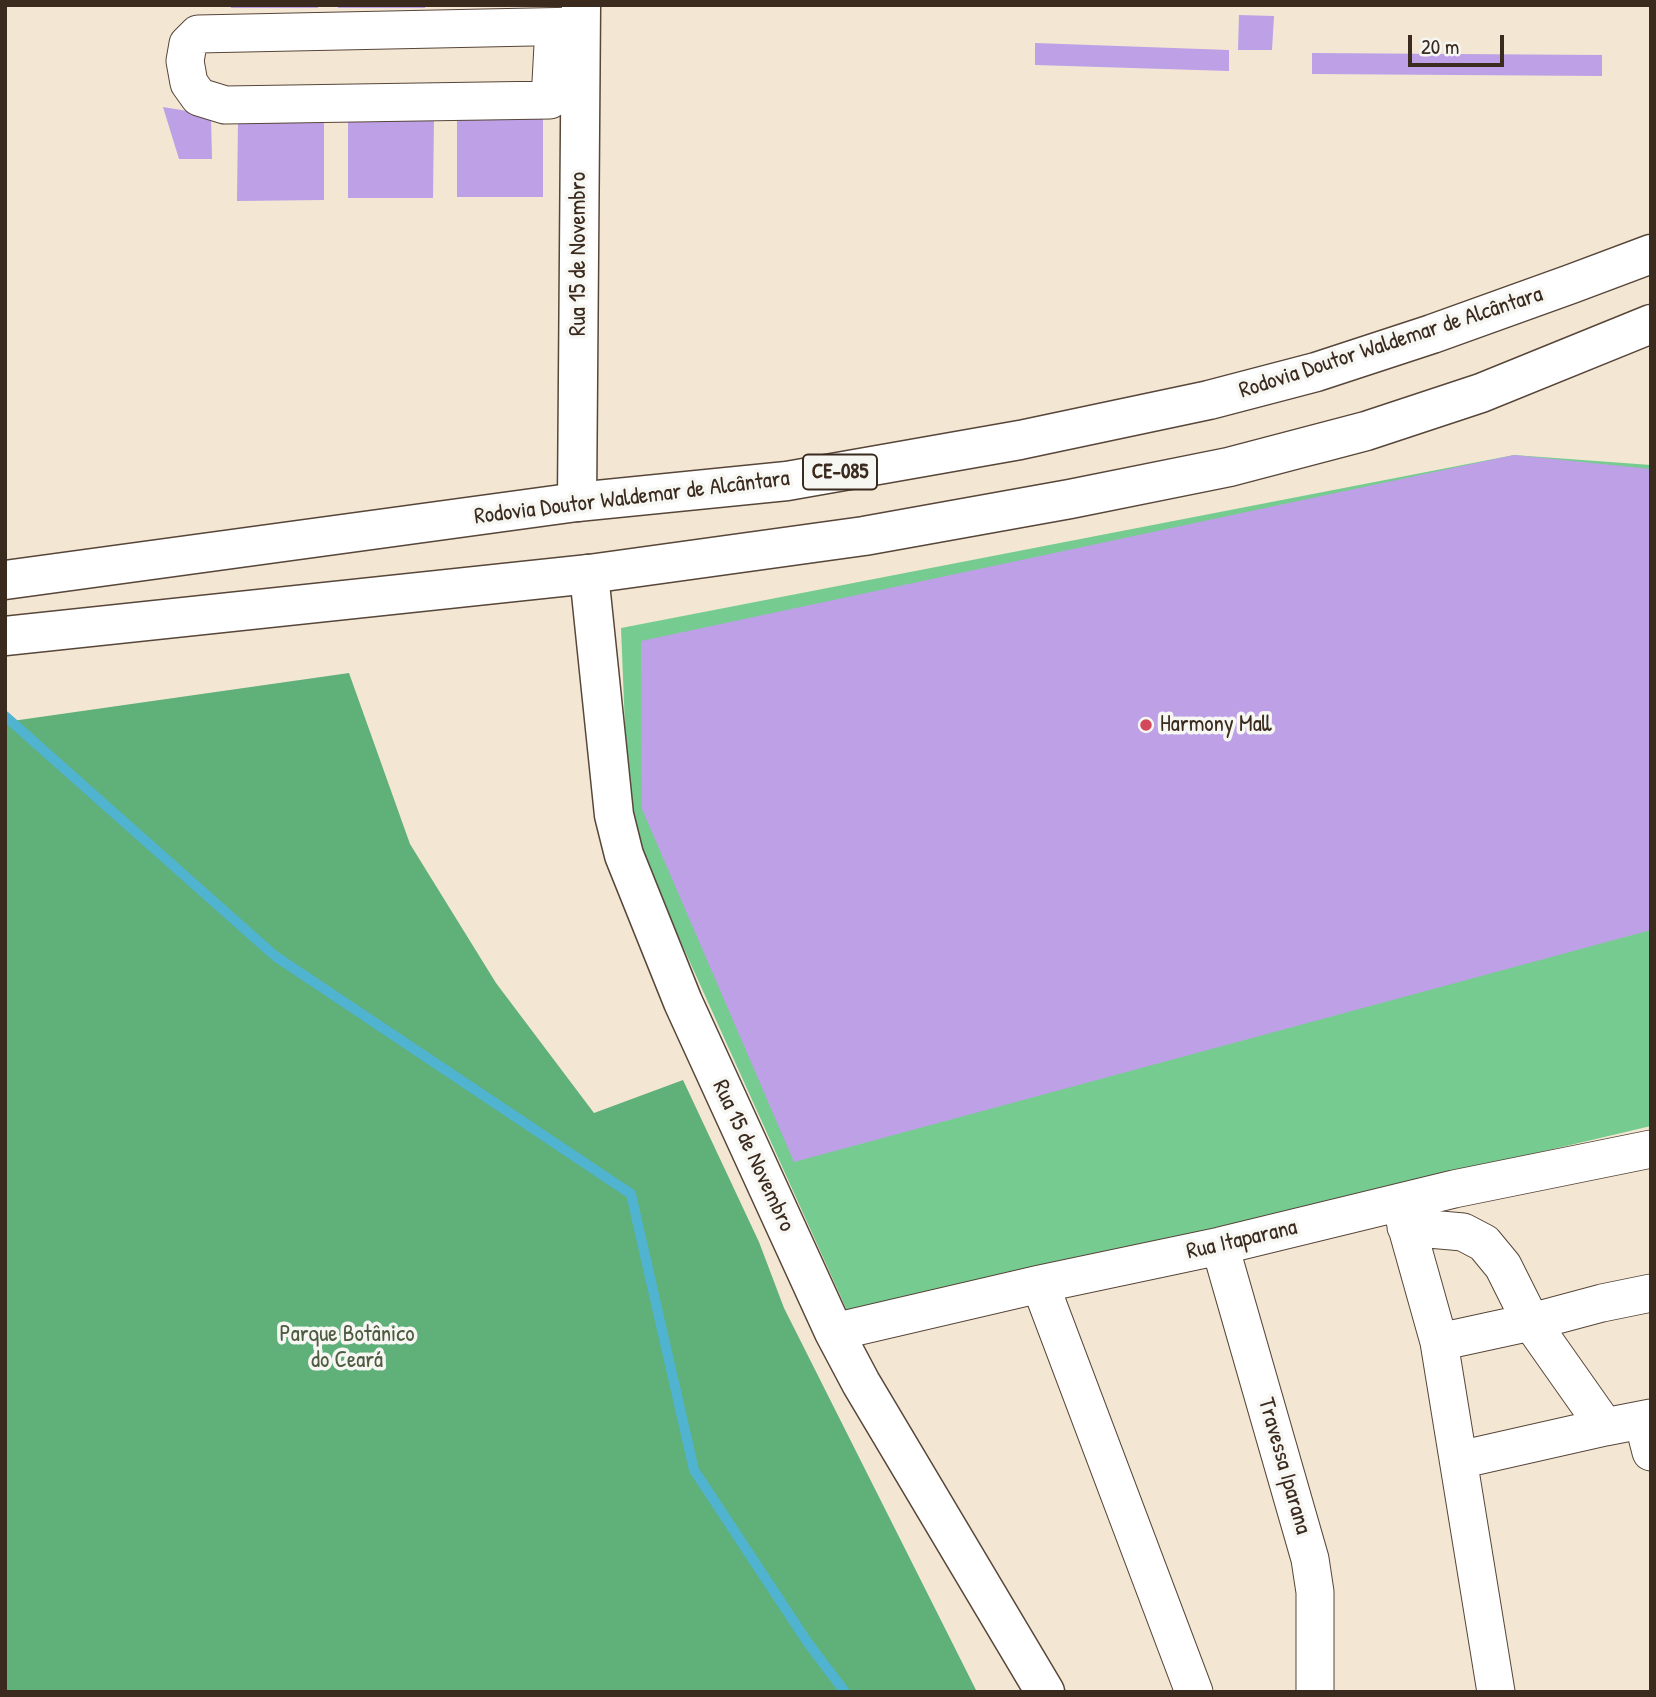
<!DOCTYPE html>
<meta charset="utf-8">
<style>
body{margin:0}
#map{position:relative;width:1656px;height:1697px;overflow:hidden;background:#f3e7d4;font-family:"Patrick Hand",sans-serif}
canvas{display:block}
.frame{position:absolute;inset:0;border:7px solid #3b2a1e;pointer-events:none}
.scale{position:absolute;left:1408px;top:35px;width:96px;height:32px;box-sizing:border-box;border:4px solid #3b2a1e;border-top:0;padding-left:9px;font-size:21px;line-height:24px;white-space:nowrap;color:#3b2a1e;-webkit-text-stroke:5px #f6f6f2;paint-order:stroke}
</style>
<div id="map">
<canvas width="1656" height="1697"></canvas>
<div class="frame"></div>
<div class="scale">20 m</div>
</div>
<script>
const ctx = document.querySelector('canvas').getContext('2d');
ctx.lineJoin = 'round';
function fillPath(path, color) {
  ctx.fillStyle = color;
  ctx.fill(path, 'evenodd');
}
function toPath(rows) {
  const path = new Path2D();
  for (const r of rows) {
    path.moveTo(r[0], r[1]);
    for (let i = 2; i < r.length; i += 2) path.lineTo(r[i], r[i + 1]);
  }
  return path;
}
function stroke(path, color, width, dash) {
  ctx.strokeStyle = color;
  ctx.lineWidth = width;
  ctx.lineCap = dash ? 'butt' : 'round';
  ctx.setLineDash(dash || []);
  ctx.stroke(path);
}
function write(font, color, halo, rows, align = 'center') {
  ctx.font = font + ' "Patrick Hand",sans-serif';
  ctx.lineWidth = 7;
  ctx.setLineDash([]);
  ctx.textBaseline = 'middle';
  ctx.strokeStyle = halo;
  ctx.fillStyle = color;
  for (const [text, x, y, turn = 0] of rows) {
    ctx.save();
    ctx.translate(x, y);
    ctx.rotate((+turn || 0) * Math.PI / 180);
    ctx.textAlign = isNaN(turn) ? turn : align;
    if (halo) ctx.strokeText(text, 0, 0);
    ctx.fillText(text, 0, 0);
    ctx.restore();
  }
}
const green = toPath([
 [1514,455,1651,465,1651,1126,849,1315,629,827,621,628]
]);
const forest = toPath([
 [349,673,410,844,496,983,594,1113,683,1080,759,1242,784,1308,977,1692,5,1692,5,722]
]);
const stream = toPath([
 [5,716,275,956,631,1194,694,1470,808,1643,845,1692]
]);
const building = toPath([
 [231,5,318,5,318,8,231,8],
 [338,5,425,5,425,8,338,8],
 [1239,15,1274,16,1272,50,1238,50],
 [1035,43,1229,50,1229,71,1035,65],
 [1312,53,1602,55,1602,76,1312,74],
 [163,107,211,115,212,159,179,159],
 [543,116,543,197,457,197,457,117],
 [348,117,434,117,433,198,348,198],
 [238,120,324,120,324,200,237,201],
 [1514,455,1651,469,1651,930,794,1162,642,809,641,641]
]);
const minor = toPath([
 [554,27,550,100,225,105,199,97,189,83,185,61,188,44,198,34,580,26],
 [1400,1203,1439,1342,1496,1692],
 [1406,1227,1463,1232,1484,1243,1503,1266,1531,1322,1605,1427],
 [1220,1246,1310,1559,1315,1592,1315,1692],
 [1040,1284,1194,1692],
 [834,1332,1040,1284,1220,1246,1454,1189,1651,1149],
 [1439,1342,1531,1322,1602,1303,1651,1293],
 [1643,1421,1651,1452],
 [1459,1460,1605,1427,1651,1418]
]);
const secondary = toPath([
 [577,502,581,5],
 [589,574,614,815,624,855,683,1002,834,1332,861,1383,1045,1692]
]);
const trunk = toPath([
 [5,580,577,502,787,481,1020,440,1209,400,1316,372,1432,334,1571,284,1651,254],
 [5,636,589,574,864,536,1070,499,1229,467,1366,431,1481,393,1651,324]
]);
const markers = [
 [1146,725,7,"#d1495b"]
];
const shields = [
 [840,472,74]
];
const shieldNames = [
 ["CE-085",840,472]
];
const streetNames = [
 ["Rua 15 de Novembro",579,254,-90],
 ["Rodovia Doutor Waldemar de Alcântara",1391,343,-18],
 ["Rodovia Doutor Waldemar de Alcântara",632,498,-7],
 ["Rua 15 de Novembro",753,1156,65],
 ["Rua Itaparana",1242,1240,-13],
 ["Travessa Iparana",1284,1466,74]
];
const poiNames = [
 ["Harmony Mall",1160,725]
];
const parkNames = [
 ["Parque Botânico",347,1335],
 ["do Ceará",347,1361]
];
fillPath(green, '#76cc90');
fillPath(forest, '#60b07a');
stroke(stream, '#50b3cf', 10);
fillPath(building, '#bda0e6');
stroke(minor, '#574639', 39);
stroke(secondary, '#574639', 41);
stroke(trunk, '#574639', 41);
stroke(minor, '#fff', 37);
stroke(secondary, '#fff', 38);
stroke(trunk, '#fff', 38);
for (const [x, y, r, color] of markers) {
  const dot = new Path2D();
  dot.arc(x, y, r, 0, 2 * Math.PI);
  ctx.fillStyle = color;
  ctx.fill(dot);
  stroke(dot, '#f6f6f2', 2.5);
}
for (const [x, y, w] of shields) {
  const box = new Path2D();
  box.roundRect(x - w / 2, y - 17.5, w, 35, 5);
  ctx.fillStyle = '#f6f6f2';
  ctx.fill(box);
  stroke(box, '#3b2a1e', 2);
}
write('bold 21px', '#3b2a1e', null, shieldNames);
write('23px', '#3b2a1e', '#f6f6f2', streetNames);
write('23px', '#3b2a1e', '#f6f6f2', poiNames, 'left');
write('23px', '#4d5b40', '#f6f6f2', parkNames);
</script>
